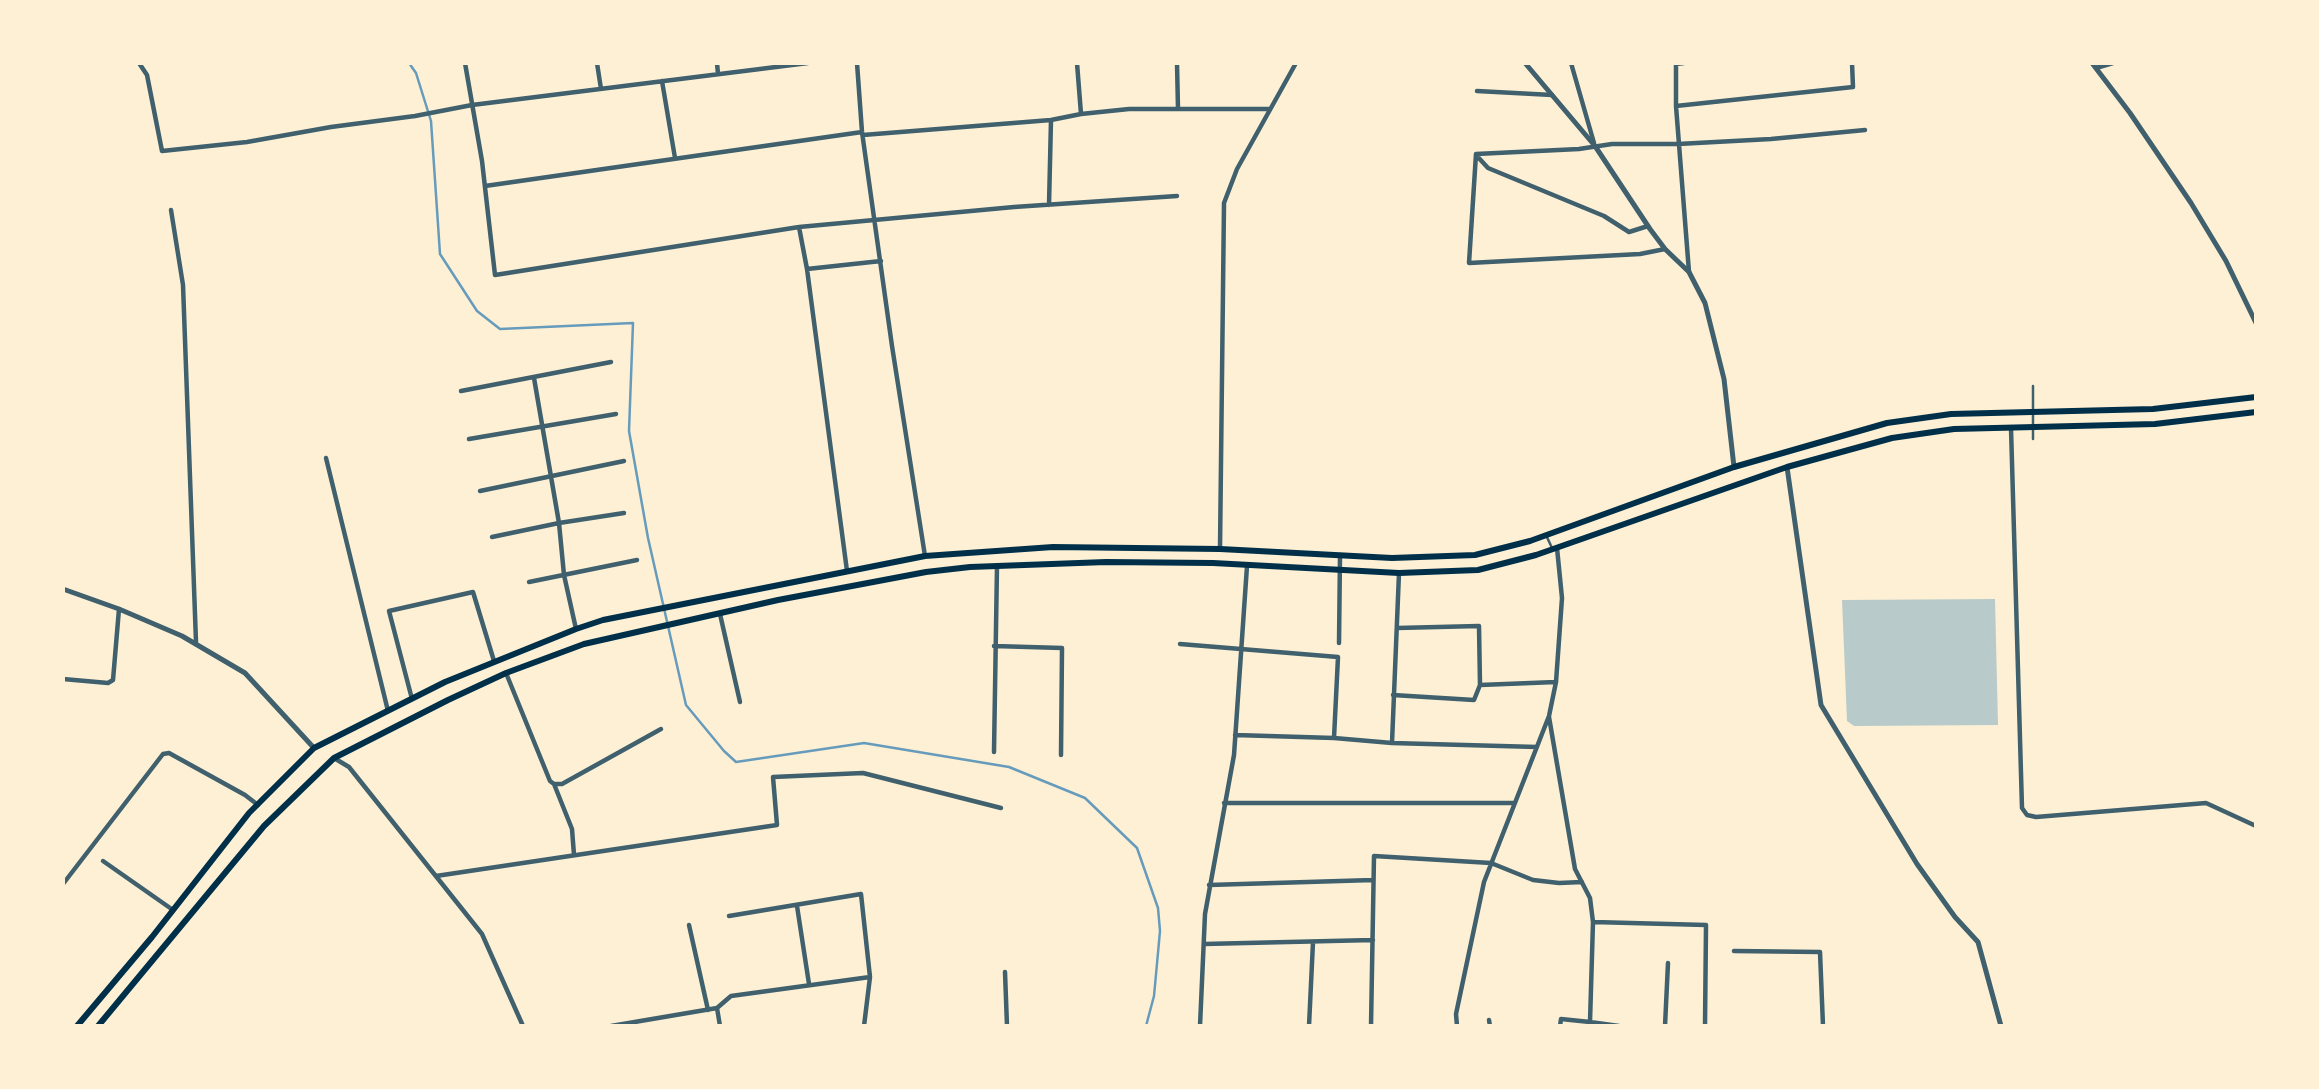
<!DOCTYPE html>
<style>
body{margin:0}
#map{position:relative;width:2319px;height:1089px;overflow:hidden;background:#fdf0d5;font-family:Cabin,sans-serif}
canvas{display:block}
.frame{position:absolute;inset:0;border:65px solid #fdf0d5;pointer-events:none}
</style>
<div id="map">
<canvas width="2319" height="1089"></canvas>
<div class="frame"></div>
</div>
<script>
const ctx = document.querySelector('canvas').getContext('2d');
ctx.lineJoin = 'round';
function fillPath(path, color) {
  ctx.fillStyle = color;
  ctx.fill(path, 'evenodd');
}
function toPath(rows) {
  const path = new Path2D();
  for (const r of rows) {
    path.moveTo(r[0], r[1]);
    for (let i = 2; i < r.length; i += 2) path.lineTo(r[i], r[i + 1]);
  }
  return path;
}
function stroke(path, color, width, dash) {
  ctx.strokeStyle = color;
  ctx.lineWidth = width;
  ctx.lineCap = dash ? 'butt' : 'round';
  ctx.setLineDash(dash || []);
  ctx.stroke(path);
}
const green = toPath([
 [1995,599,1998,725,1854,726,1847,721,1842,600]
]);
const stream = toPath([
 [409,63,416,73,431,121,440,254,477,311,500,329,633,323,629,431,648,538,686,705,724,751,736,762,864,743,1009,767,1085,798,1137,848,1158,908,1160,931,1154,996,1146,1026]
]);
const pedestrian = toPath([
 [2033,386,2033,439],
 [1546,535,1552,548]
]);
const minor = toPath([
 [139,63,147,75,162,151,247,142,331,127,415,116,472,105,808,63],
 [465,63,482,161,495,275,799,227,1014,207,1177,196],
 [597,63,601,89],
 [717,63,718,74],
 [857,63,862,132,892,346,925,556],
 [1077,63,1081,114],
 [1177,63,1178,109],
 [1571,63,1594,143],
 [1676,63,1676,106,1689,272],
 [1676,64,1684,63],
 [2096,68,2113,63],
 [662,81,675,158],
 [1477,91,1552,95],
 [1676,106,1853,87,1852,63],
 [863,135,1051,120,1081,114,1129,109,1270,109],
 [1476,155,1488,168,1604,216,1629,232,1648,226],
 [485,186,862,132],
 [1049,205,1051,120],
 [171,210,183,285,196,642],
 [799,227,807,269,847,571],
 [1665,249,1640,254,1469,263,1476,154,1579,149,1612,144,1678,144,1771,139,1865,130],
 [807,269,881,261],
 [534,378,559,523,564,575,576,629],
 [461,391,611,362],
 [2011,428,2022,808,2027,815,2036,817,2206,803,2256,826],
 [469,439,616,414],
 [326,458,388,711],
 [480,491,624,461],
 [492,537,559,523,624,513],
 [1220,549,1224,203,1237,169,1296,63],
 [529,582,637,560],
 [720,614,740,702],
 [1397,628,1479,626,1480,685],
 [1339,643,1340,555],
 [1180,644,1338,657,1334,738],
 [994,646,1062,648,1061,755],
 [506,673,550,781,554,784,562,784,661,729],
 [63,679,108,683,113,680,119,609],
 [1393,695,1474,700,1480,685,1556,682],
 [412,699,389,611,473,592,494,661],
 [1549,717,1575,869,1590,898,1593,922,1590,1022,1619,1026],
 [1235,735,1334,738,1392,743,1537,747],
 [1392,743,1399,573],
 [994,752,997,566],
 [334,758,349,767,482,934,523,1026],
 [554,784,572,829,574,855],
 [1224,803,1514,803],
 [103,861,173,910],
 [436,876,777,825,773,777,863,773,1001,808],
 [63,884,163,754,169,753,245,795,258,805],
 [1209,885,1373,880],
 [797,906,809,984],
 [729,916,861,894,870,977,864,1026],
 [1593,922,1706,925,1705,1026],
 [689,925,708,1010],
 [1204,944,1373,940],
 [1734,951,1820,952,1823,1026],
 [1005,972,1007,1026],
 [717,1008,720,1026],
 [1489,1020,1490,1026],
 [611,1026,717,1008,731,996,870,977],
 [1200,1026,1205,914,1234,755,1247,566],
 [1309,1026,1313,942],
 [1371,1026,1374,856,1491,863,1533,880,1559,883,1582,882],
 [1457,1026,1456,1014,1484,882,1549,716,1556,682,1562,598,1557,548],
 [1560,1026,1561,1019,1590,1022],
 [1665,1026,1668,963]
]);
const tertiary = toPath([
 [1525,63,1595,146,1650,229,1665,249,1689,272,1705,303,1724,379,1734,467],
 [2092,63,2130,113,2191,203,2226,261,2256,323],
 [1787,467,1821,705,1917,864,1955,917,1978,942,2001,1026],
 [63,589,119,609,182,636,245,673,314,748]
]);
const primary = toPath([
 [77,1026,152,937,249,813,314,748,445,682,576,629,603,620,925,556,1053,547,1220,549,1392,558,1475,555,1530,541,1734,467,1887,423,1951,414,2153,409,2256,397],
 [98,1026,264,826,334,758,448,700,506,673,584,644,778,600,926,572,970,567,1106,562,1213,563,1399,573,1478,570,1536,555,1787,467,1892,438,1954,429,2155,424,2256,412]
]);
fillPath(green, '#b9caca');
stroke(stream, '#669bbc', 2.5);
stroke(pedestrian, '#3f606c', 2.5);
stroke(minor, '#3f606c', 4.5);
stroke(tertiary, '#3f606c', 5);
stroke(primary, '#003049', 6);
</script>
